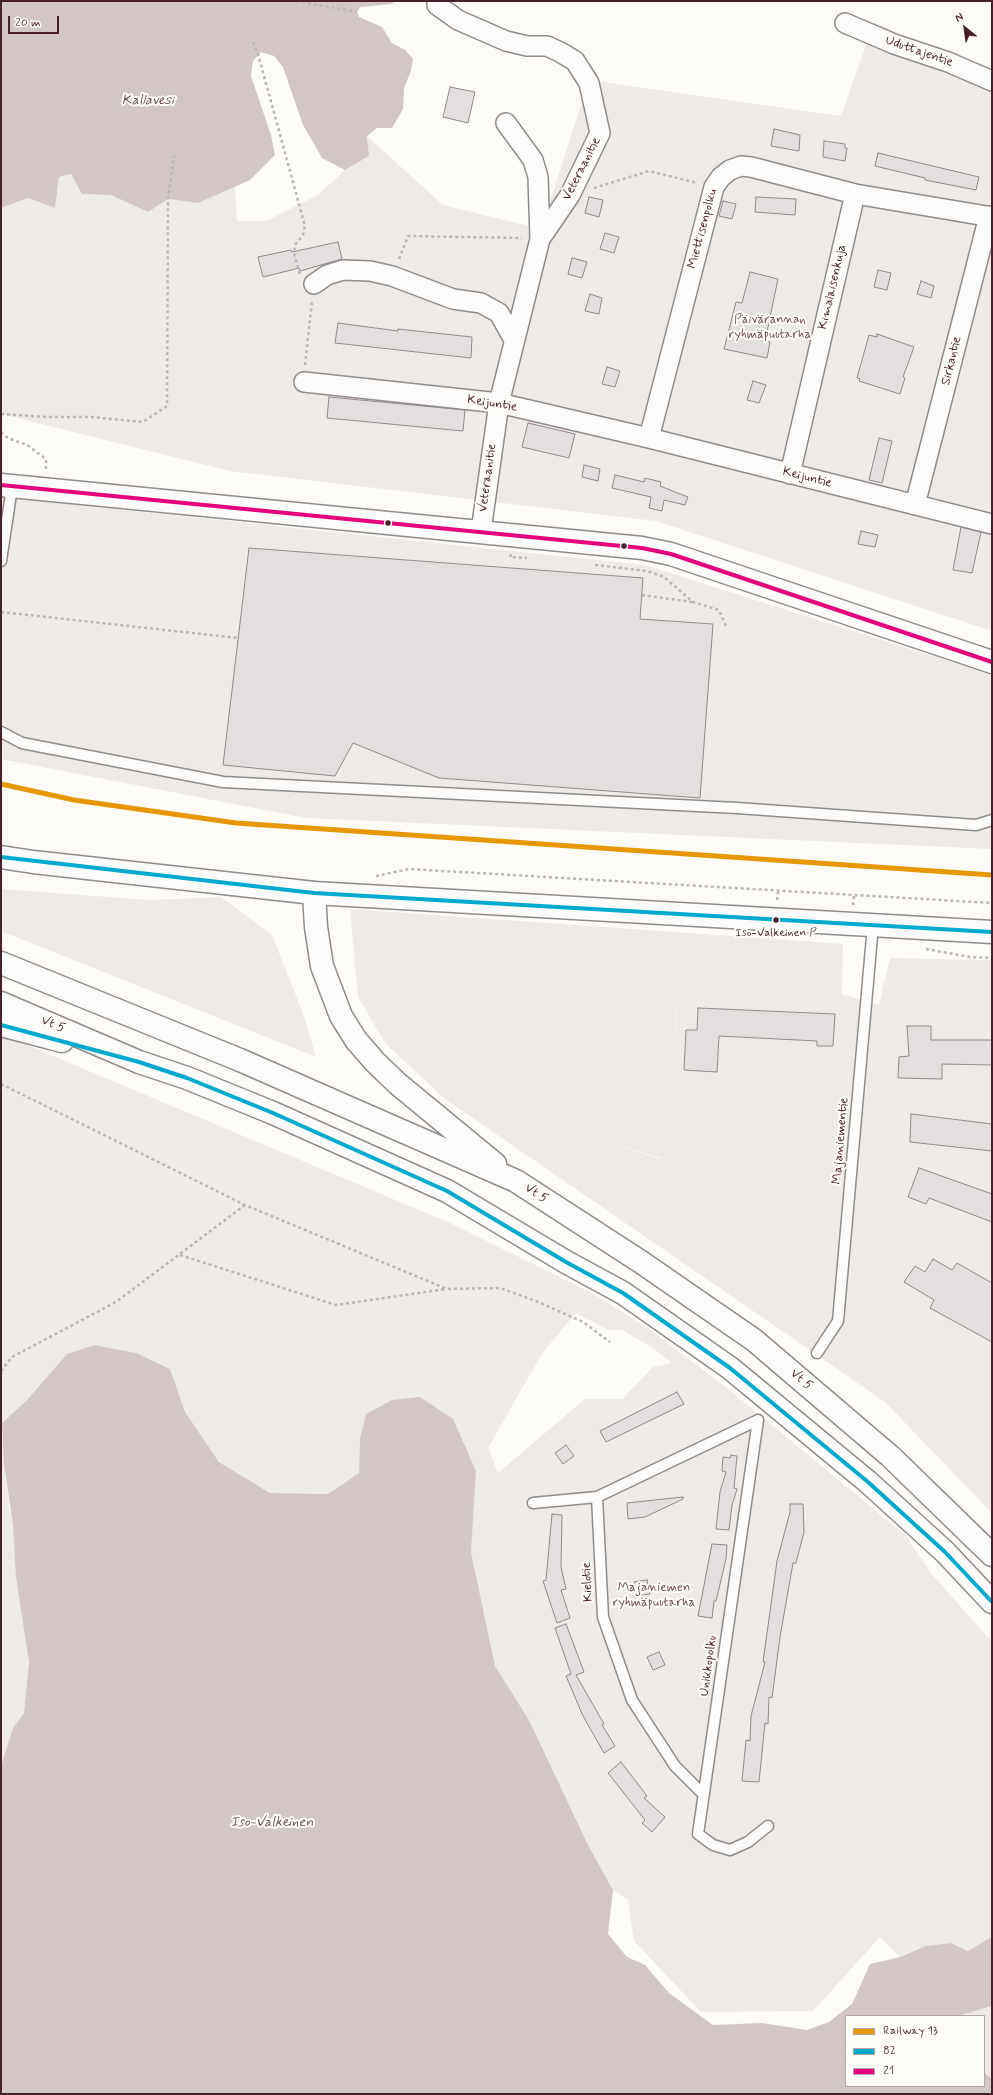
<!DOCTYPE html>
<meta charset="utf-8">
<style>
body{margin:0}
#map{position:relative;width:993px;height:2095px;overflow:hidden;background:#fcfbf8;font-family:Mynerve,sans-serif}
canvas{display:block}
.frame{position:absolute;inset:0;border:2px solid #4a1f2b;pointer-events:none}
.legend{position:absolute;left:845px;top:2015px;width:140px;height:72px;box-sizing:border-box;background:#fdfcf7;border:1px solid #b5a4a5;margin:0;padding:5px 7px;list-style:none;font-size:12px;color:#4a1f2b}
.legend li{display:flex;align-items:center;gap:8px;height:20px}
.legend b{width:20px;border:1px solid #b5a4a5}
.north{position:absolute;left:945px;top:8px;width:40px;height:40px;-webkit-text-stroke:3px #fdfcf7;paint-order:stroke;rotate:331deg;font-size:11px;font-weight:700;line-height:16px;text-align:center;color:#4a1f2b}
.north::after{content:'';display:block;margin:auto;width:14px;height:18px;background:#4a1f2b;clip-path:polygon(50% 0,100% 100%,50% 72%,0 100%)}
.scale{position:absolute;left:8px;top:16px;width:51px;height:18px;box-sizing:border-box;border:2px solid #4a1f2b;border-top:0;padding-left:5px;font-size:12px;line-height:14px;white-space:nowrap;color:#4a1f2b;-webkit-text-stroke:3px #fdfcf7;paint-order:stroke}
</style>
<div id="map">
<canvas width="993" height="2095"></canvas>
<div class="frame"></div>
<ul class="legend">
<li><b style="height:5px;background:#e69804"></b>Railway 13</li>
<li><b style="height:5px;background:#00a9ce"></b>82</li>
<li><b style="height:5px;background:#e5007d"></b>21</li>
</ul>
<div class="north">N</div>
<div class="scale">20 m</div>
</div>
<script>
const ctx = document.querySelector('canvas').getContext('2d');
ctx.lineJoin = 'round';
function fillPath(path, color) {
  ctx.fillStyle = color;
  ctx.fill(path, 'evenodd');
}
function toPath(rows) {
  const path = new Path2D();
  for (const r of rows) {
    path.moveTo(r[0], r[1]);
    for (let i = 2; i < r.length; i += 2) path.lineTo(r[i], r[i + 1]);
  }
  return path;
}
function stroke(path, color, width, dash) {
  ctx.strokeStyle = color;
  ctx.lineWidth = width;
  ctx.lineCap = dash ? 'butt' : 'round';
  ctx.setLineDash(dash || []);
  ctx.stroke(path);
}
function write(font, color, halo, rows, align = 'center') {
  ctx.font = font + ' Mynerve,sans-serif';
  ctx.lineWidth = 4;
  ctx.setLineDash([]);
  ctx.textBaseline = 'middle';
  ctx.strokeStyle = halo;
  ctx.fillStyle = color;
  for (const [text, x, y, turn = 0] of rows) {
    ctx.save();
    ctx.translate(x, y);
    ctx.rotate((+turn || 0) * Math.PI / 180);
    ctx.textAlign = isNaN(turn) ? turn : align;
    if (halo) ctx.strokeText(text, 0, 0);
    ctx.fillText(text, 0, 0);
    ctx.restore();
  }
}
const built = toPath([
 [1,497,645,565,992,675,992,849,306,818,1,759],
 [675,984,842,994,879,1005,992,1014,992,1513,885,1402,785,1333,815,1301,666,1206,661,1158,588,1137,594,1057,676,1056]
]);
const green = toPath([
 [874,22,992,76,992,631,656,521,230,471,1,414,1,208,28,198,55,208,59,177,71,174,83,194,111,195,148,212,168,199,198,203,235,186,237,221,266,221,318,195,345,170,369,156,367,136,443,205,541,229,589,80,841,116],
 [1,889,149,900,221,897,272,935,304,1016,316,1057,1,931],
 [350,909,843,944,842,994,675,984,676,1056,594,1057,588,1137,661,1159,666,1206,815,1301,785,1333,445,1099,385,1043,358,997],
 [890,958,992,960,992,1014,879,1005],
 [1,1034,450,1223,592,1293,652,1331,727,1388,905,1535,931,1573,992,1642,991,1939,968,1951,951,1943,926,1946,900,1957,880,1937,813,2011,701,2012,634,1941,628,1900,613,1890,588,1845,529,1720,495,1666,471,1552,476,1471,360,1438,359,1473,328,1494,270,1493,219,1462,184,1412,170,1369,136,1353,94,1345,67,1354,27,1400,2,1423,9,1508,13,1526,16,1578,29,1662,24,1713,13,1728,1,1766],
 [576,1313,608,1330,622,1330,653,1348,672,1363,653,1367,622,1399,585,1399,498,1473,488,1448,543,1352],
 [992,2006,992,2079,984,2072,984,2016,958,2016]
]);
const water = toPath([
 [1,1,396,1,391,4,360,7,357,12,359,17,382,27,392,43,405,50,413,59,411,71,404,88,403,109,392,128,377,128,367,136,369,156,345,170,322,158,303,125,283,67,274,56,261,52,253,61,251,76,271,135,275,155,250,180,198,203,168,199,148,212,111,195,82,194,71,174,59,177,55,208,28,198,1,208],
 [94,1345,136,1353,170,1369,185,1412,219,1462,270,1493,328,1494,359,1473,360,1438,366,1414,392,1400,420,1397,453,1419,476,1471,471,1552,495,1666,529,1720,588,1845,613,1890,608,1934,627,1957,645,1965,669,1993,713,2025,762,2023,807,2030,829,2022,852,2004,870,1964,900,1957,926,1946,951,1943,968,1951,992,1937,992,2006,958,2016,846,2016,846,2086,984,2086,984,2072,992,2079,992,2094,1,2094,1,1766,13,1728,24,1713,29,1662,16,1578,13,1526,4,1463,2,1423,27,1400,67,1354]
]);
const building = toPath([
 [450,87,475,92,468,123,443,117,450,87],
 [774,129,800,135,799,151,771,146,774,129],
 [824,141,845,144,845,148,847,148,845,161,823,157,824,141],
 [878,153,979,177,976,190,925,180,925,178,875,166,878,153],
 [589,197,603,200,599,217,585,213,589,197],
 [756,197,796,199,795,215,755,212,756,197],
 [723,201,736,204,732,219,719,216,723,201],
 [605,233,619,237,614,253,600,249,605,233],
 [338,242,342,259,300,271,299,268,263,277,258,257,291,250,292,252,338,242],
 [572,258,587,262,582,278,568,274,572,258],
 [878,270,891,273,887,290,874,287,878,270],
 [750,272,778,279,765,341,770,342,767,358,724,349,736,302,742,303,750,272],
 [921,281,934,286,931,298,917,294,921,281],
 [590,294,602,298,599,314,585,311,590,294],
 [338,323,398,331,398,329,472,337,471,358,335,343,338,323],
 [877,334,914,347,903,377,905,378,900,394,859,381,860,379,857,378,869,335,877,337,877,334],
 [607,367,620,371,615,387,602,384,607,367],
 [753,381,766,385,759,403,747,400,753,381],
 [329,397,465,410,463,431,327,418,329,397],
 [528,423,575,434,569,458,522,447,528,423],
 [879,438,892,441,882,483,869,480,879,438],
 [584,465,600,469,598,481,582,477,584,465],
 [615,475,644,482,645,478,661,482,660,486,688,497,685,505,664,500,662,511,649,508,651,497,612,488,615,475],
 [961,527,981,532,972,573,953,570,961,527],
 [861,531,878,535,875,547,858,544,861,531],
 [249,548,643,578,640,619,713,624,700,798,439,778,353,743,335,776,223,765,249,548],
 [698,1008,835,1014,833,1046,817,1046,817,1041,719,1036,717,1072,684,1070,686,1030,697,1030,698,1008],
 [907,1026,931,1026,931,1040,992,1040,992,1065,942,1064,942,1079,898,1078,899,1057,909,1056,907,1026],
 [911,1114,992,1124,992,1151,910,1142,911,1114],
 [919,1168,992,1194,992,1222,929,1198,926,1204,908,1197,919,1168],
 [933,1259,952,1270,957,1263,992,1283,992,1342,930,1308,934,1300,904,1282,915,1266,925,1272,933,1259],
 [677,1392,684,1404,606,1442,600,1431,677,1392],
 [566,1445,574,1456,563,1464,555,1453,566,1445],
 [731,1455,737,1456,734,1488,737,1489,732,1505,729,1530,716,1529,720,1492,726,1472,722,1471,723,1457,730,1458,731,1455],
 [683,1497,683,1499,645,1517,628,1519,627,1503,683,1497],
 [790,1504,803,1504,804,1532,796,1563,793,1563,780,1637,772,1698,769,1697,768,1724,765,1723,759,1782,742,1781,746,1740,750,1741,751,1716,765,1662,763,1662,777,1561,790,1512,790,1504],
 [552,1514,562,1515,561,1567,566,1589,561,1590,570,1618,557,1623,543,1581,546,1580,552,1514],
 [712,1544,727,1545,726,1559,716,1601,714,1601,712,1618,698,1616,712,1544],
 [647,1580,650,1594,637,1596,634,1582,647,1580],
 [566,1624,584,1672,576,1675,604,1724,602,1725,615,1746,604,1753,583,1716,566,1676,571,1674,555,1628,566,1624],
 [659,1652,665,1665,653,1670,647,1657,659,1652],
 [621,1762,647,1796,644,1798,665,1817,652,1832,642,1823,645,1820,608,1773,621,1762]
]);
const path = toPath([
 [296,1,357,12],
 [253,42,258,54,305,226,303,235,295,245,294,253,300,275],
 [594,188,649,171,697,183],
 [399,259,408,236,522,238],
 [305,365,312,301],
 [1,414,47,417,91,417,143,422,167,406,168,199,174,156],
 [1,432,8,438,27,445,46,459,46,470],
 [511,554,510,557,527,558],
 [595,565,647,571,664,577,693,602,719,610,726,626],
 [642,595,692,602],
 [1,612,238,638],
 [376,876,409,869,992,903],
 [777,900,778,891],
 [853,905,854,895],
 [926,949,970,957,992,958],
 [1,1084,245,1205,447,1289,500,1288,536,1301,583,1322,610,1342],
 [180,1255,336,1305,446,1289],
 [1,1371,12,1357,116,1302,245,1205]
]);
const lane = toPath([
 [1,561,12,487],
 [1,732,22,743,223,782,737,808,976,825,992,820],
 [817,1353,838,1321,873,925],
 [758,1420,698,1834,713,1845,730,1850,748,1842,768,1826],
 [533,1503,597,1497],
 [703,1794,675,1766,632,1700,603,1617,597,1497,758,1420]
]);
const street = toPath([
 [437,1,437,5,458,20,506,41,527,46,547,46,560,52,575,61,589,83,600,133,570,195,540,239],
 [845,23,894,44,948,62,992,81],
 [314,284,327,275,343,270,370,271,392,276,453,299,481,303,499,313,514,340],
 [304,382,499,403,649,438,992,524],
 [649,438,714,187,721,177,730,170,741,166,751,167,855,194,992,217],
 [790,474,855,194],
 [915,505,989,216],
 [481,531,499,403,540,239,538,177,533,160,506,123]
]);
const secondary = toPath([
 [1,485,642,548,671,554,992,662],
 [1,857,33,862,314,893,992,932]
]);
const highway = toPath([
 [314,893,316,927,322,966,341,1016,356,1040,375,1062,398,1084,495,1164],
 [1,963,240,1060,516,1181,641,1262,754,1340,890,1456,992,1555],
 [1,1003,139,1062,187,1078,273,1113,447,1191,566,1262,623,1293,730,1368,868,1482,945,1552,992,1602],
 [1,1025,62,1041]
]);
const bus1 = toPath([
 [1,857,314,893,992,932],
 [1,1025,139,1062,187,1078,273,1113,447,1191,566,1262,623,1293,730,1368,868,1482,945,1552,992,1602]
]);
const bus2 = toPath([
 [1,485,642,548,671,554,992,662]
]);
const rail1 = toPath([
 [1,784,74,800,236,823,992,875]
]);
const markers = [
 [388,523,3.5,"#4a1f2b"],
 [624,546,3.5,"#4a1f2b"],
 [776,920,3.5,"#4a1f2b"]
];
const busNames = [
 ["Iso-Valkeinen P",776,933]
];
const streetNames = [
 ["Uduttajentie",919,52,19],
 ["Veteraanitie",582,169,-63],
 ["Miettisenpolku",703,229,-75],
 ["Kimalaisenkuja",833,287,-77],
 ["Sirkantie",952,361,-76],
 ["Keijuntie",492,404,9],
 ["Veteraanitie",488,478,-82],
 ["Keijuntie",807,478,14],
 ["Vt 5",53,1025,23],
 ["Majaniementie",841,1141,-85],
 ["Vt 5",536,1194,33],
 ["Vt 5",801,1380,41],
 ["Kielotie",588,1582,-93],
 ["Unikkopolku",709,1666,-82]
];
const parkNames = [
 ["Päivärannan",770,320],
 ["ryhmäpuutarha",770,335],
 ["Majaniemen",654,1588],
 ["ryhmäpuutarha",654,1603]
];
const waterNames = [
 ["Kallavesi",148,101],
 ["Iso-Valkeinen",272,1823]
];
fillPath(built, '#eeebe7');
fillPath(green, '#eeeae8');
fillPath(water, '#d2c7c6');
fillPath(building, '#e2dfde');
stroke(building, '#928a8b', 1);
stroke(lane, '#928a8b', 13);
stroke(street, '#928a8b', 22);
stroke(secondary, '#928a8b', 25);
stroke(highway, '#928a8b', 25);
stroke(path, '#bbb6b6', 2.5, [3, 3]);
stroke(lane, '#fbfbf9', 10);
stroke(street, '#fbfbf9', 19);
stroke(secondary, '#fbfbf9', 22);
stroke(highway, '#fbfbf9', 22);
stroke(bus1, '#00a9ce', 4);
stroke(bus2, '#e5007d', 4);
stroke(rail1, '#e69804', 5);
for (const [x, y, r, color] of markers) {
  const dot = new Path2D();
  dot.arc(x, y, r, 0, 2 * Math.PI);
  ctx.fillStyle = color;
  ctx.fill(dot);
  stroke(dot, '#fdfcf7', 1.5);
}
write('12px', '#4a1f2b', '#fdfcf7', busNames);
write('13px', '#4a1f2b', '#fdfcf7', streetNames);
write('13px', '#704e57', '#fdfcf7', parkNames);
write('italic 14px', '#73525a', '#fdfcf7', waterNames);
</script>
